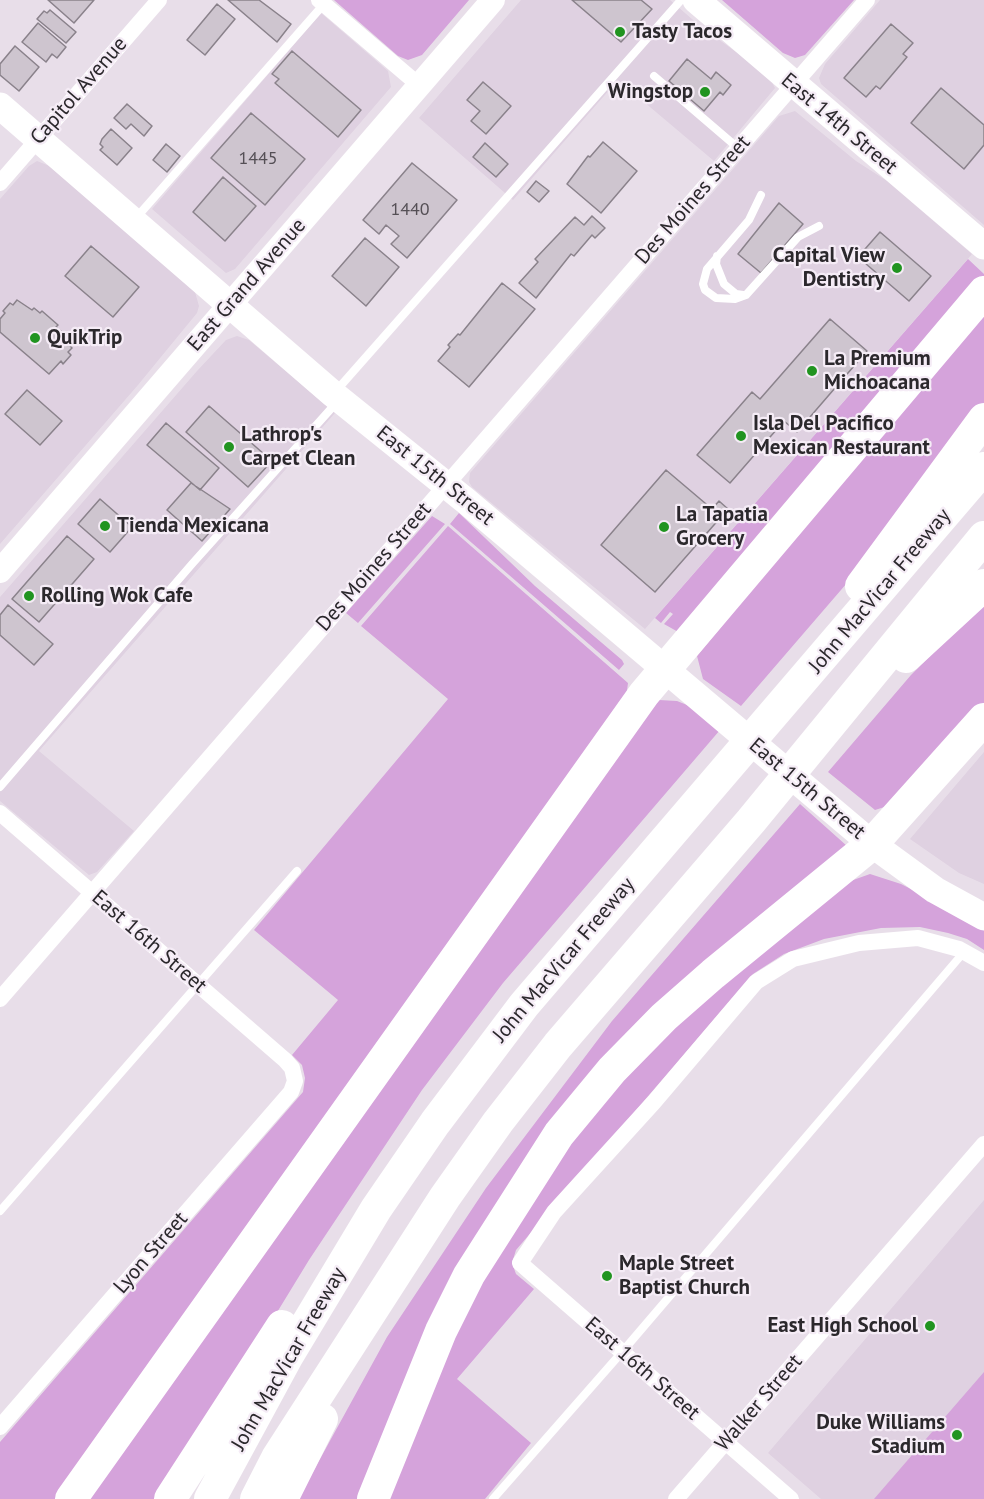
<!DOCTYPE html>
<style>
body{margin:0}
canvas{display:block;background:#e8dee9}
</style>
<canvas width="984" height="1499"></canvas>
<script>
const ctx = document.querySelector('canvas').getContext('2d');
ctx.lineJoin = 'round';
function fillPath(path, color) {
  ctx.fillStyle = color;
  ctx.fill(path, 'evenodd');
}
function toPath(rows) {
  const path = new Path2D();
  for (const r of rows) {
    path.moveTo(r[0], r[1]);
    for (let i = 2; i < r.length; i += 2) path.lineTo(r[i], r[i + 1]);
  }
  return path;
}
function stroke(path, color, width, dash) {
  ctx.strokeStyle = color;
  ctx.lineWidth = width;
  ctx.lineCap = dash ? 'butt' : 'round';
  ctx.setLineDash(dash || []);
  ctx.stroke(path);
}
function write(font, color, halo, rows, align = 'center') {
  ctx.font = font + ' "PT Sans",sans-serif';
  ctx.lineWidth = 4.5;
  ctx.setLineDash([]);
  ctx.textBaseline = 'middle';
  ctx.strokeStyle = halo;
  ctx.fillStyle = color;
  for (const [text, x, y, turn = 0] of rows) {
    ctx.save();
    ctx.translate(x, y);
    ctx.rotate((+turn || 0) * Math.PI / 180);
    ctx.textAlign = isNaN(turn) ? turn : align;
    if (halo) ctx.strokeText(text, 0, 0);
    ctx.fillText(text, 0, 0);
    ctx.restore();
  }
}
const built = toPath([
 [521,0,670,0,700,26,768,75,775,88,714,161,618,80,513,200,419,118],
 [880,0,984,0,984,225,821,84,819,78,825,64],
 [321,13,388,71,391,87,235,269,226,273,152,209],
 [795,111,856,161,887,181,972,254,645,629,472,487,469,482,470,473,779,116],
 [37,161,52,167,195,292,199,306,197,313,138,385,0,544,0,199,29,166],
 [237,336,249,340,335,413,39,751,134,831,97,872,89,875,0,801,0,597,197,371,226,340],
 [984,752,984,884,959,873,910,839],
 [984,1200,984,1499,821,1499,768,1453]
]);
const green = toPath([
 [334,0,469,0,422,55,408,60,398,56],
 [722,0,854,0,805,55,795,58,783,53],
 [968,259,984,274,984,277,680,633,664,624,673,614,670,612,661,623,655,618],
 [984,309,984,406,847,583,741,706,703,679,697,656],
 [459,513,535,586,622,660,624,664,619,670,450,524],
 [432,516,445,524,358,623,346,613],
 [448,526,628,683,626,698,61,1499,0,1499,0,1442,303,1092,305,1078,302,1065,292,1055,338,1000,254,930,448,699,361,626],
 [984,602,984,704,897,803,875,810,828,772,911,675],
 [659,700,677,701,692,707,720,730,503,983,422,1090,309,1260,163,1499,85,1499,516,888],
 [800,804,847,846,541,1147,364,1499,298,1499,387,1337,486,1188,612,1021],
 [870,874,901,884,984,926,984,950,967,939,948,933,920,927,881,928,824,939,784,954,753,974,516,1250,512,1263,516,1274,534,1289,457,1379,531,1443,485,1499,385,1499,404,1449,476,1291,545,1178,622,1077,710,993,842,884],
 [984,1372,984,1499,874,1499]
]);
const building = toPath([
 [48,0,94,0,74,23,48,0],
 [228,0,259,0,291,24,277,42,228,0],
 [572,0,641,0,652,9,621,42,572,0],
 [217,4,235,19,205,55,187,40,217,4],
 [50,10,76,32,66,43,37,19,44,11,47,13,50,10],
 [38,23,66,47,57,58,52,54,46,62,22,42,38,23],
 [891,24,913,43,903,54,907,57,880,89,876,86,866,97,844,78,891,24],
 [15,46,39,67,19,91,0,75,0,64,15,46],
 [292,51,361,110,338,137,275,83,279,79,272,74,292,51],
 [687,59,711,79,716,72,731,85,723,95,720,92,704,111,669,81,687,59],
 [483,82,511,106,486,134,471,121,480,111,467,100,483,82],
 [941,88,984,125,984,145,964,169,911,123,941,88],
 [127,104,152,126,144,136,131,124,126,129,114,118,127,104],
 [251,113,305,159,265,205,211,158,251,113],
 [111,129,132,148,117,165,100,150,103,147,100,144,102,139,111,129],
 [603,142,637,171,601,213,567,184,588,156,590,157,603,142],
 [485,143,508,164,496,177,473,157,485,143],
 [166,144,180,156,167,172,153,160,166,144],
 [412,163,457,200,407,258,391,244,399,236,386,225,379,234,363,220,412,163],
 [223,177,256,206,225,241,193,212,223,177],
 [536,181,549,191,539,202,527,192,536,181],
 [779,203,803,224,761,273,738,254,779,203],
 [592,216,605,228,595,238,592,235,574,256,571,254,536,298,519,283,538,262,535,259,575,217,584,225,592,216],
 [880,232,931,276,909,301,858,257,880,232],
 [365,238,399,267,366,306,332,276,365,238],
 [91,246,139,287,113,317,65,276,91,246],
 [502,283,535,309,469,387,438,361,450,347,448,345,458,334,460,335,502,283],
 [17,300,32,310,34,308,40,313,42,311,58,325,56,327,62,332,60,335,72,348,68,352,71,355,63,364,61,361,49,374,0,332,0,319,5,313,3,311,10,303,13,305,17,300],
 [830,319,867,351,797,432,784,421,730,483,697,455,752,392,760,399,830,319],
 [27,390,62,421,40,445,5,414,27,390],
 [209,406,272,461,248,487,186,432,209,406],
 [166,423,219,468,200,490,147,445,166,423],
 [666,470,712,509,719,501,728,509,655,592,601,545,666,470],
 [191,483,230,509,202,541,167,510,191,483],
 [100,499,132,527,110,552,78,524,100,499],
 [67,536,94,559,39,622,12,599,67,536],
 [8,605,53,644,34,665,0,635,0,615,8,605]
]);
const service = toPath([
 [654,76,738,148],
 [761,195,749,220,707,269,703,284,705,290,716,298,735,299,746,295,798,237,819,226],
 [136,218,324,4],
 [717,256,716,264,724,284,736,294,743,295],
 [336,391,681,0],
 [0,787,192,564,337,402],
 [0,1211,297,871],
 [493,1499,622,1352,964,952]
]);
const minor = toPath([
 [319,0,420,86],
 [0,183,159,0],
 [0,813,285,1060,292,1068,295,1081,291,1092,0,1427],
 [0,999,867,0],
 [676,1499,984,1144],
 [791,1499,520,1263,554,1212,654,1102,756,982,793,959,859,943,918,938,959,949,984,963]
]);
const secondary = toPath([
 [0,571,493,0]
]);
const primary = toPath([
 [696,0,984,246],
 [0,106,333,394,466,501,872,844,935,890,984,917]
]);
const motorway = toPath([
 [861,586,984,419],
 [906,657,984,585],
 [71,1499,644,694,984,292],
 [170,1499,282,1326],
 [210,1499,287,1357,376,1209,435,1123,524,1005,984,468],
 [256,1499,277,1458,445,1197,498,1122,558,1045,751,821,984,537],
 [282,1499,322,1419],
 [373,1499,441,1331,469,1275,559,1134,612,1070,664,1017,713,974,872,844,984,719]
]);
const markers = [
 [620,32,6,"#219420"],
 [705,92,6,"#219420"],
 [897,268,6,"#219420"],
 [35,338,6,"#219420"],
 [812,371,6,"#219420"],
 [741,436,6,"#219420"],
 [229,447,6,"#219420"],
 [105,526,6,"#219420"],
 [664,527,6,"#219420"],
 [29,596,6,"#219420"],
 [607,1276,6,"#219420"],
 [930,1326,6,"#219420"],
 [957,1435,6,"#219420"]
];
const numberNames = [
 ["1445",258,159],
 ["1440",410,210]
];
const poiNames = [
 ["Tasty Tacos",632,32],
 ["Wingstop",693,92,"right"],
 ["Capital View",885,256,"right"],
 ["Dentistry",885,280,"right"],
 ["QuikTrip",47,338],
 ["La Premium",824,359],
 ["Michoacana",824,383],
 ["Isla Del Pacifico",753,424],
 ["Mexican Restaurant",753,448],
 ["Lathrop's",241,435],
 ["Carpet Clean",241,459],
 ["La Tapatia",676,515],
 ["Grocery",676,539],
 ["Tienda Mexicana",117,526],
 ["Rolling Wok Cafe",41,596],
 ["Maple Street",619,1264],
 ["Baptist Church",619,1288],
 ["East High School",918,1326,"right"],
 ["Duke Williams",945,1423,"right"],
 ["Stadium",945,1447,"right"]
];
const streetNames = [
 ["Capitol Avenue",79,91,-49],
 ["East 14th Street",839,124,40],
 ["Des Moines Street",693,200,-49],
 ["East Grand Avenue",247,285,-49],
 ["East 15th Street",435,476,39],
 ["Des Moines Street",374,567,-49],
 ["John MacVicar Freeway",880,591,-50],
 ["East 15th Street",807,789,40],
 ["East 16th Street",149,942,41],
 ["John MacVicar Freeway",564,960,-50],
 ["Lyon Street",151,1253,-49],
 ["John MacVicar Freeway",289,1359,-60],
 ["East 16th Street",642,1369,41],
 ["Walker Street",759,1403,-49]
];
fillPath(built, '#dfd1e1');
fillPath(green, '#d5a3db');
fillPath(building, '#cec5cf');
stroke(building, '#8a828b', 1.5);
stroke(service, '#fff', 8);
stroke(minor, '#fff', 16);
stroke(secondary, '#fff', 24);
stroke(primary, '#fff', 27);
stroke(motorway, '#fff', 32);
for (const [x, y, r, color] of markers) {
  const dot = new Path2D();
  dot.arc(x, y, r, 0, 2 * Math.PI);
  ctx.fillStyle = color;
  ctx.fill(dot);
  stroke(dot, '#f5ecf6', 2);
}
write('18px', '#544f55', null, numberNames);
write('bold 21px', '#2b282c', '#f5ecf6', poiNames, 'left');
write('21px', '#2b282c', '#f5ecf6', streetNames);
</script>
